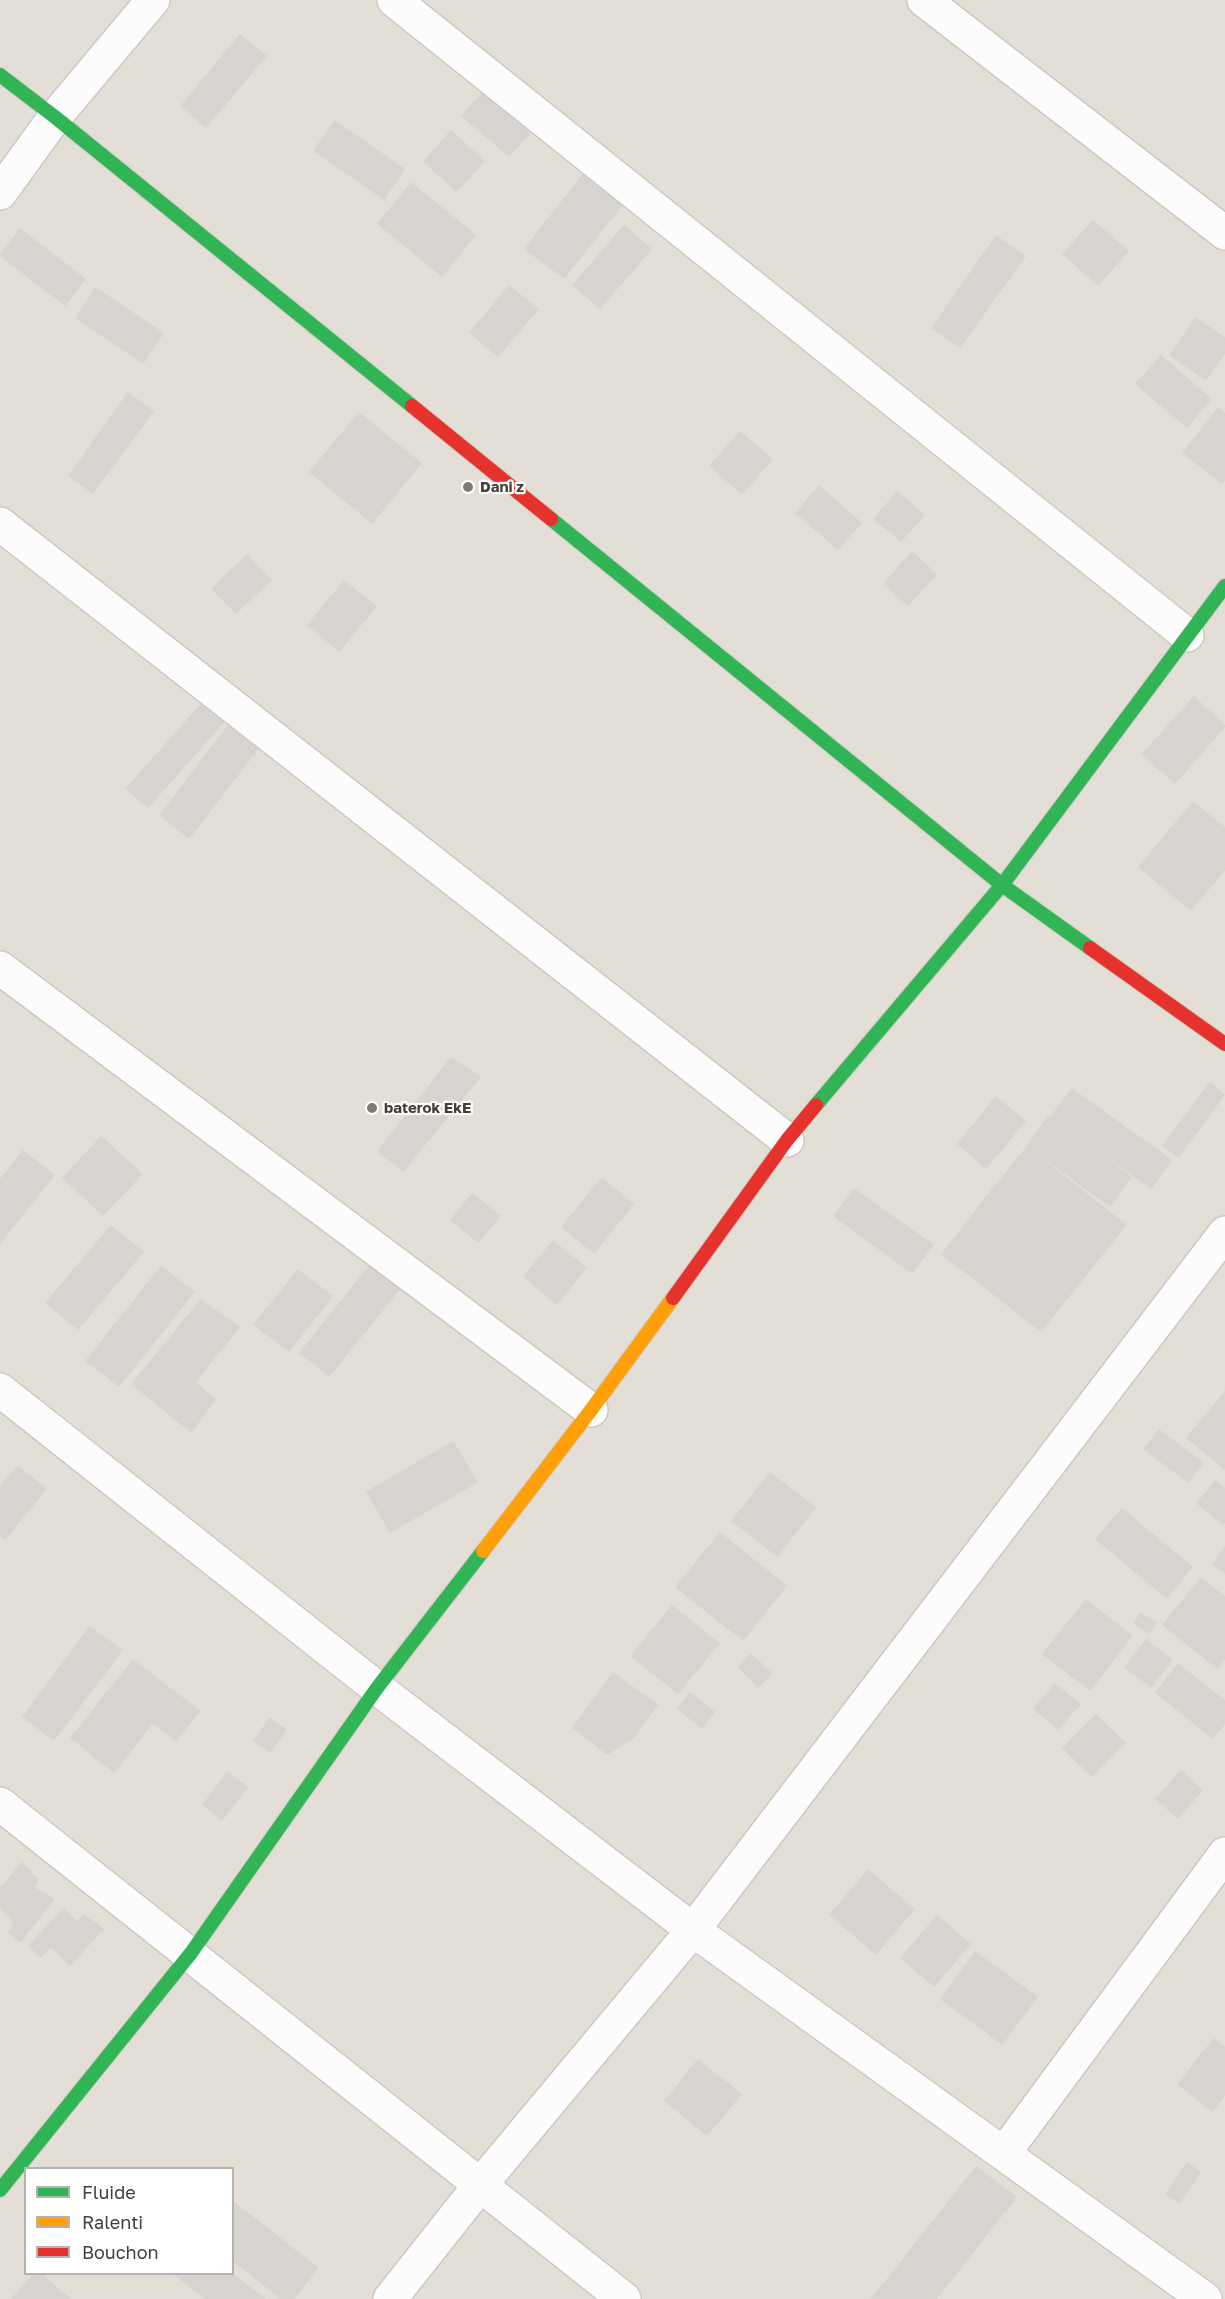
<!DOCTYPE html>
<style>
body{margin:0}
#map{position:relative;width:1225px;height:2299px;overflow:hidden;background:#efede9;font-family:"Golos Text",sans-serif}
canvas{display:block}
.legend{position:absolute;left:24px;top:2167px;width:210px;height:108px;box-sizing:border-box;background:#fff;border:2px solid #b5b2af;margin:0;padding:8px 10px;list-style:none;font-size:18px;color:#453e36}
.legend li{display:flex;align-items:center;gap:12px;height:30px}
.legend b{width:30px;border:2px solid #b5b2af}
</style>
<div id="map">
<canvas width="1225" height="2299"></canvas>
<ul class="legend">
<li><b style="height:8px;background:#30b455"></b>Fluide</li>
<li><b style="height:8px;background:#ff9f0a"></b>Ralenti</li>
<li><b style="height:8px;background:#e5322d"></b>Bouchon</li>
</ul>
</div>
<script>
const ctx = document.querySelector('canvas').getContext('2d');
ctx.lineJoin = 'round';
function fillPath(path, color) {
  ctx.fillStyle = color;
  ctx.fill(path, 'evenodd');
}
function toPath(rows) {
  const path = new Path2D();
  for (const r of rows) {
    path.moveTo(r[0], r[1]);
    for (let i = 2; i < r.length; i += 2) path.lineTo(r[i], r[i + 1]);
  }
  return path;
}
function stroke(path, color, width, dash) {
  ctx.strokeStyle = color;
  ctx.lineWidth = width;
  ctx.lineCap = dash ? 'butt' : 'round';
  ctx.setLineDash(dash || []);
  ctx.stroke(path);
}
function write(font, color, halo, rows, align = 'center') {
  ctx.font = font + ' "Golos Text",sans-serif';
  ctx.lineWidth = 4.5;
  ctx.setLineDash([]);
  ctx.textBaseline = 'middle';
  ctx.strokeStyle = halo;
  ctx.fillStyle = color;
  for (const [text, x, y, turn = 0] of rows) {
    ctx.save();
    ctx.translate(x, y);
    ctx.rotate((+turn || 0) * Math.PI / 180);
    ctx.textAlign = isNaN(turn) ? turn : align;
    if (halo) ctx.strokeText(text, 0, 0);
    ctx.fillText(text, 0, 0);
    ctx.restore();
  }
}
const residential = toPath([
 [0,0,1225,0,1225,2299,0,2299],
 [26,2168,232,2168,232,2274,26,2274]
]);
const building = toPath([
 [240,35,266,56,206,127,181,106,240,35],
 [488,87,535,127,509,156,462,116,488,87],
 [335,121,404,169,384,199,314,151,335,121],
 [451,131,484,161,457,191,424,162,451,131],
 [585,172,625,201,564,278,525,249,585,172],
 [411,183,475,235,442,276,378,224,411,183],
 [1093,221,1128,251,1098,285,1063,254,1093,221],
 [624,226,651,249,600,308,573,285,624,226],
 [20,229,85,279,65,305,0,255,20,229],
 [996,236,1025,256,960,347,932,328,996,236],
 [509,286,538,309,498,356,470,333,509,286],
 [96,288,163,333,143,363,76,318,96,288],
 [1196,318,1225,338,1225,353,1206,380,1170,355,1196,318],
 [1161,356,1211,399,1187,427,1136,384,1161,356],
 [128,393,153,411,93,493,69,476,128,393],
 [1218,408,1225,414,1225,479,1222,483,1183,453,1218,408],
 [359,413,421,463,372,523,310,472,359,413],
 [740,432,772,459,742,494,710,466,740,432],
 [819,486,861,523,838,549,796,513,819,486],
 [897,492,924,515,901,541,874,519,897,492],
 [912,552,936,574,908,605,884,584,912,552],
 [247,555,271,580,236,613,212,589,247,555],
 [344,581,376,606,339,651,308,625,344,581],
 [208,697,229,716,148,807,126,789,208,697],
 [1194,697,1225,726,1175,783,1142,755,1194,697],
 [233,720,263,742,189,838,160,815,233,720],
 [1193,802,1225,828,1225,869,1191,910,1139,867,1193,802],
 [451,1058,480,1077,403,1171,378,1151,451,1058],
 [1210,1083,1224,1095,1201,1126,1186,1115,1210,1083],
 [1072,1089,1171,1160,1151,1188,1051,1117,1072,1089],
 [996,1097,1025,1121,986,1168,958,1144,996,1097],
 [1186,1115,1201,1126,1178,1157,1163,1146,1186,1115],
 [1049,1116,1131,1177,1110,1206,1027,1146,1049,1116],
 [101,1137,142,1174,103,1215,63,1178,101,1137],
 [1027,1147,1126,1225,1108,1247,1009,1169,1027,1147],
 [23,1151,54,1175,0,1243,0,1180,23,1151],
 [1009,1169,1108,1247,1092,1267,993,1189,1009,1169],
 [602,1178,633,1204,594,1253,562,1227,602,1178],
 [854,1189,933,1245,912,1273,834,1216,854,1189],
 [993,1189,1092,1267,1041,1331,942,1254,993,1189],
 [472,1194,500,1216,478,1242,451,1220,472,1194],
 [111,1226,143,1252,78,1329,46,1303,111,1226],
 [553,1241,586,1268,557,1304,524,1277,553,1241],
 [371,1264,400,1288,329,1376,300,1353,371,1264],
 [161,1267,194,1292,119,1386,86,1361,161,1267],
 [298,1270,332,1296,289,1351,254,1325,298,1270],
 [201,1300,239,1327,195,1382,215,1400,191,1432,132,1384,201,1300],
 [1225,1392,1225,1469,1187,1438,1225,1392],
 [1159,1430,1203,1463,1188,1482,1144,1449,1159,1430],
 [453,1442,477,1482,390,1532,367,1492,453,1442],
 [18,1466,46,1489,5,1539,0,1535,0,1487,18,1466],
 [770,1473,815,1508,777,1556,732,1521,770,1473],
 [1216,1481,1225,1489,1225,1522,1223,1524,1197,1503,1216,1481],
 [1122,1509,1192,1567,1167,1598,1096,1539,1122,1509],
 [720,1533,786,1586,743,1640,676,1587,720,1533],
 [1225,1547,1225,1573,1213,1565,1225,1547],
 [1201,1578,1225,1597,1225,1658,1217,1668,1163,1625,1201,1578],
 [1086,1600,1132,1636,1090,1690,1043,1654,1086,1600],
 [672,1606,719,1643,678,1693,631,1656,672,1606],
 [1141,1613,1156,1623,1149,1633,1134,1623,1141,1613],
 [90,1627,122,1650,54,1740,23,1717,90,1627],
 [1146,1640,1172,1660,1151,1687,1125,1667,1146,1640],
 [751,1654,772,1674,758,1687,739,1667,751,1654],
 [133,1660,176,1693,114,1772,71,1738,133,1660],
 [1178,1664,1225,1701,1225,1723,1213,1738,1156,1693,1178,1664],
 [613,1673,657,1705,634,1737,607,1754,573,1728,613,1673],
 [1055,1684,1080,1704,1058,1729,1034,1709,1055,1684],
 [176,1693,200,1711,176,1740,152,1722,176,1693],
 [690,1693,714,1712,702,1728,678,1709,690,1693],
 [1096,1715,1125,1743,1092,1776,1063,1748,1096,1715],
 [270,1718,286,1730,270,1752,254,1741,270,1718],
 [1181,1771,1202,1790,1178,1818,1156,1799,1181,1771],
 [228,1772,247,1787,222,1820,203,1805,228,1772],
 [22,1863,38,1880,34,1888,54,1899,20,1942,9,1933,14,1922,0,1908,0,1889,22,1863],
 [868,1870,914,1909,876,1954,830,1915,868,1870],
 [63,1909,77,1922,84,1915,103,1929,70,1965,51,1946,41,1957,29,1946,63,1909],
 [937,1916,970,1944,934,1986,901,1958,937,1916],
 [975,1952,1037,1997,1002,2044,941,1999,975,1952],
 [1214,2039,1225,2048,1225,2094,1212,2111,1178,2084,1214,2039],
 [698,2060,741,2094,707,2135,665,2101,698,2060],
 [1187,2163,1200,2172,1179,2203,1166,2194,1187,2163],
 [976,2167,1016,2197,936,2299,872,2299,976,2167],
 [232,2201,318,2268,294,2299,282,2299,232,2260,232,2201],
 [34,2274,41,2274,70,2299,12,2299,34,2274],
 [173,2274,232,2274,265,2299,206,2299,173,2274]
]);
const street = toPath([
 [394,0,1187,635],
 [924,0,1225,233],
 [0,193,55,117,153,0],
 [0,524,787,1140],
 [0,968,591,1410],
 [0,1390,377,1688,693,1930,1205,2299],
 [0,1804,624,2299],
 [1004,2153,1225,1854],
 [390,2299,481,2184,693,1930,1225,1233]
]);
const fast = toPath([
 [0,75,55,117,412,406],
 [551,519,1002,885,1090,948],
 [816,1105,1002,885,1225,586],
 [0,2190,191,1953,377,1688,483,1551]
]);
const slow = toPath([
 [483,1551,591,1410,673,1298]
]);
const jam = toPath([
 [412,406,551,519],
 [1090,948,1225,1044],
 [673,1298,787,1140,816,1105]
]);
const markers = [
 [468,487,6,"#807b75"],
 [372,1108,6,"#807b75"]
];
const poiNames = [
 ["Dani z",480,487],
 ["baterok EkE",384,1108]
];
fillPath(residential, '#e3dfd7');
fillPath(building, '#d7d4d0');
stroke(building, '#d7d4cf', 1.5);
stroke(street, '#ccc9c5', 36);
stroke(fast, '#cecac0', 16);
stroke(slow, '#cecac0', 16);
stroke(jam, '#cecac0', 16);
stroke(street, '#fdfcfc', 33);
stroke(fast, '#30b455', 14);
stroke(slow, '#ff9f0a', 14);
stroke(jam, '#e5322d', 14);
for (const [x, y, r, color] of markers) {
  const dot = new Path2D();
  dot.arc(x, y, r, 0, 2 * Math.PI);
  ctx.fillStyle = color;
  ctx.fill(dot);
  stroke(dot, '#fff', 2);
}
write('bold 15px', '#453e36', '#fff', poiNames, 'left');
</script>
